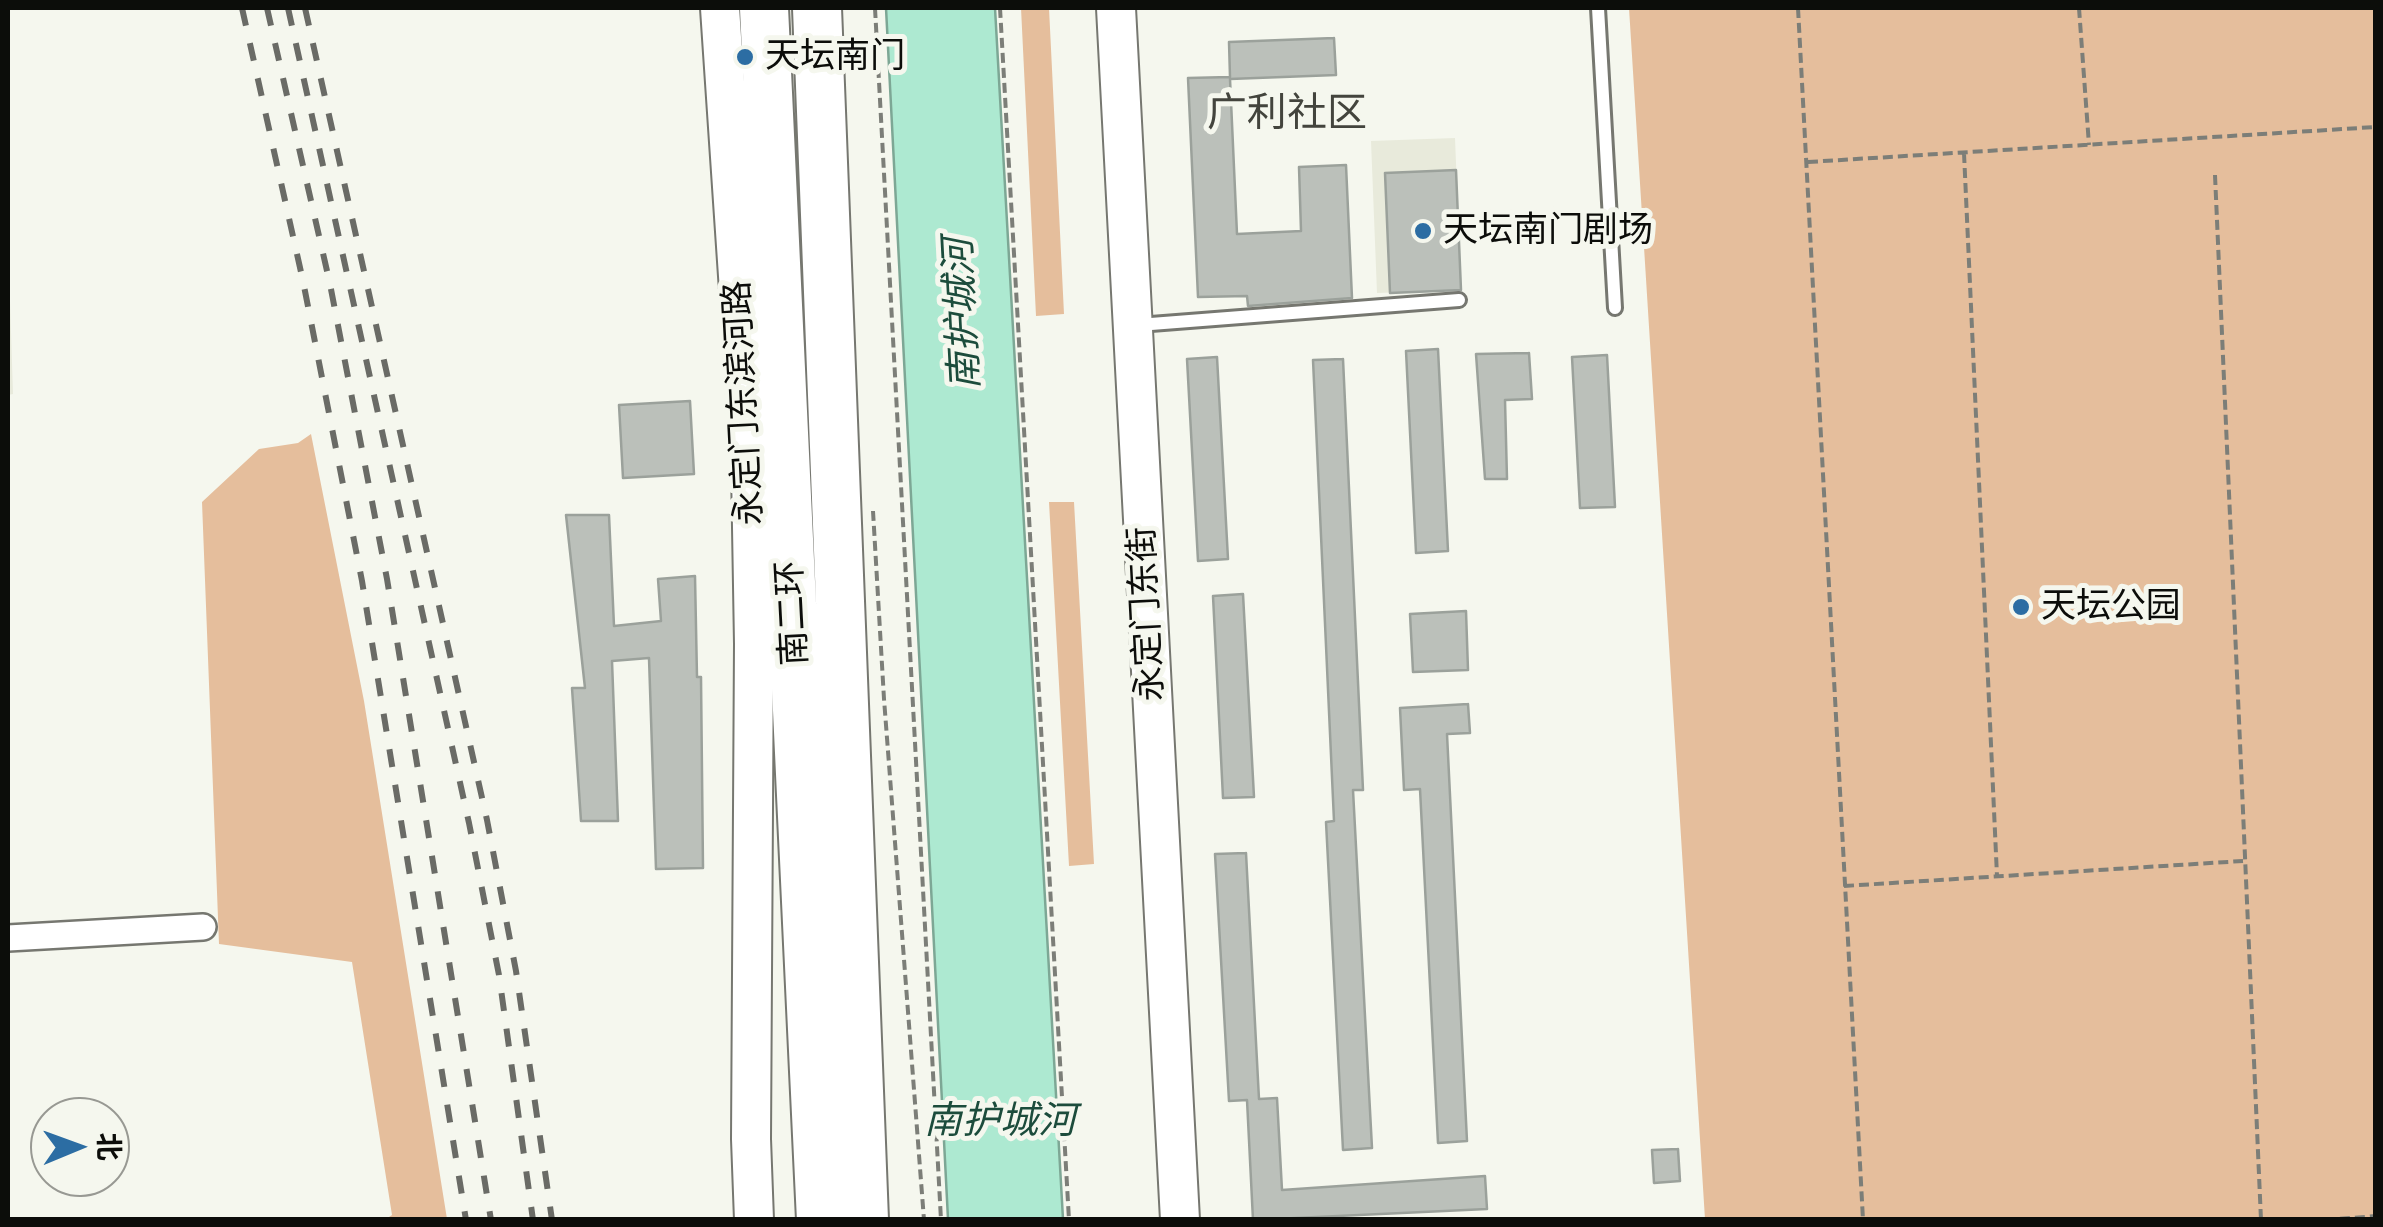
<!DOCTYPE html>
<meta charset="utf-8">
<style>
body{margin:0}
#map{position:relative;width:2383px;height:1227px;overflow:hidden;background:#f5f7ee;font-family:"Work Sans","Noto Sans SC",sans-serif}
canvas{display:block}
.frame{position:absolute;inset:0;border:10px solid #0c0d0a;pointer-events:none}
.north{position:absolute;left:30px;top:1097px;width:100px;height:100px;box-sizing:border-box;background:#f5f7ee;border:2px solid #989993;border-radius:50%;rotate:89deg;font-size:28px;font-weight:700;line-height:40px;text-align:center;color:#0c0d0a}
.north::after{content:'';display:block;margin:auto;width:35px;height:45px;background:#2c6da3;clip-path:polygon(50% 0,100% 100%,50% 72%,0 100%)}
</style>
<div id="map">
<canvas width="2383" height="1227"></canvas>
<div class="frame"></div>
<div class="north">北</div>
</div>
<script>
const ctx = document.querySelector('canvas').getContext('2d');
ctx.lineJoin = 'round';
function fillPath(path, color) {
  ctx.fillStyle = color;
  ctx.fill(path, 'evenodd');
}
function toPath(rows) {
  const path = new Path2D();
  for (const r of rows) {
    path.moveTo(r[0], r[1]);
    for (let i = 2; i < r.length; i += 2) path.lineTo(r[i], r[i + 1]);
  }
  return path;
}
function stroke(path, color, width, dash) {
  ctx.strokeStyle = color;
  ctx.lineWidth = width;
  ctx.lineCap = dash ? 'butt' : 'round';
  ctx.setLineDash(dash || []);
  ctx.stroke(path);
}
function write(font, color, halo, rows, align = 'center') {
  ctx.font = font + ' "Work Sans","Noto Sans SC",sans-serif';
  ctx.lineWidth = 10;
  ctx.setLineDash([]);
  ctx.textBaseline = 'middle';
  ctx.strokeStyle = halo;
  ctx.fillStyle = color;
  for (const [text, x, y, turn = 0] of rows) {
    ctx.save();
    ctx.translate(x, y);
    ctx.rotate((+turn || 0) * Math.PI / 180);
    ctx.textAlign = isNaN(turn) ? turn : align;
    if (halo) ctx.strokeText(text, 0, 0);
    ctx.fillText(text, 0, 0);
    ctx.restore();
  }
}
const built = toPath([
 [1455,138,1461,290,1377,293,1371,141],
 [8,239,13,394,8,395]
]);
const green = toPath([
 [1021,8,1049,8,1064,314,1036,316],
 [1629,8,2375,8,2375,1219,1705,1219],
 [311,434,364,701,447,1219,386,1219,392,1215,352,962,219,944,202,502,259,449,298,443],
 [1049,502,1074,502,1094,864,1069,866]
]);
const water = toPath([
 [886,8,995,8,1063,1219,948,1219,886,8]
]);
const building = toPath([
 [1334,38,1336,75,1230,79,1237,234,1301,231,1299,167,1346,165,1352,298,1248,306,1247,296,1198,297,1188,78,1230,77,1229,42,1334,38],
 [1456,170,1461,290,1390,293,1385,173,1456,170],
 [1438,349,1448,551,1416,553,1406,351,1438,349],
 [1529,353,1532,399,1505,400,1507,479,1485,479,1476,354,1529,353],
 [1607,355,1615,507,1580,508,1572,357,1607,355],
 [1217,357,1228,559,1198,561,1187,359,1217,357],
 [1343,359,1363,790,1353,790,1372,1148,1343,1150,1326,822,1334,821,1313,360,1343,359],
 [690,401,694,474,623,478,619,405,690,401],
 [566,515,609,515,614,626,661,621,658,579,695,576,697,677,701,677,703,868,656,869,649,658,612,661,618,821,581,821,572,688,585,688,566,515],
 [1243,594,1254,797,1223,798,1213,596,1243,594],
 [1466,611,1468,670,1413,672,1410,614,1466,611],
 [1468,704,1470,733,1447,734,1467,1141,1438,1143,1420,789,1404,790,1400,708,1468,704],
 [1246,853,1259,1099,1277,1098,1282,1190,1485,1176,1487,1209,1253,1220,1247,1100,1229,1101,1215,854,1246,853],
 [1678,1149,1680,1181,1654,1183,1652,1150,1678,1149]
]);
const path = toPath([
 [875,8,941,1220],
 [1000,8,1069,1220],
 [1798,8,1863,1220],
 [2079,8,2089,145],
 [1964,153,1997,876],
 [1808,162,2376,127],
 [2215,175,2261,1220],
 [873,511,884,699,924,1220],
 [1844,886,2243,861],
 [2325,1220,2376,1216]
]);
const lane = toPath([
 [1598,8,1615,308],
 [1138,325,1459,300]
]);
const street = toPath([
 [8,938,203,927]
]);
const secondary = toPath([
 [720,8,751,469,754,644,751,1139,754,1220],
 [1116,8,1180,1220]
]);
const highway = toPath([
 [764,8,821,1220],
 [817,8,864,1220]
]);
const rail = toPath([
 [242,8,303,281,362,581,466,1220],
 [267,8,330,284,387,579,491,1220],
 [288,8,469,823,499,975,533,1220],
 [305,8,487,820,516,971,552,1220]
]);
const markers = [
 [745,57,10,"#2c6da3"],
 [1423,231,10,"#2c6da3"],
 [2021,607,10,"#2c6da3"]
];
const poiNames = [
 ["天坛南门",765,57],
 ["天坛南门剧场",1443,231],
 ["天坛公园",2041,607]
];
const streetNames = [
 ["永定门东滨河路",744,403,-93],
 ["南二环",793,613,-93],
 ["永定门东街",1147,614,-93]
];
const waterNames = [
 ["南护城河",963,314,-93],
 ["南护城河",1000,1122]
];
const quarterNames = [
 ["广利社区",1287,114]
];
fillPath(built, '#e8eadb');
fillPath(green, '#e5be9c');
fillPath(water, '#ade9d1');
stroke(water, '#7da795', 2.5);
fillPath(building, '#bbc0ba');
stroke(building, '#9ba19b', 2.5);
stroke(lane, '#767770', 18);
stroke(street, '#767770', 30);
stroke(secondary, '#767770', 42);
stroke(highway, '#767770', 52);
stroke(path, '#7c7e78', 4, [10, 5]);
stroke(lane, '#fff', 12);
stroke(street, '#fff', 25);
stroke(secondary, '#fff', 38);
stroke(highway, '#fff', 48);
stroke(rail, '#6a6b66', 6, [18, 18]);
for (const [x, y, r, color] of markers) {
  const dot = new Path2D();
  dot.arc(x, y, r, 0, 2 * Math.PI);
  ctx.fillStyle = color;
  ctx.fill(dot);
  stroke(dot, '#f5f7ee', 4);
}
write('35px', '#0c0d0a', '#f5f7ee', poiNames, 'left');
write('35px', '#0c0d0a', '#f5f7ee', streetNames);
write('italic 38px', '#1c4c3c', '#f5f7ee', waterNames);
write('40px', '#43443d', '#f5f7ee', quarterNames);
</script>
